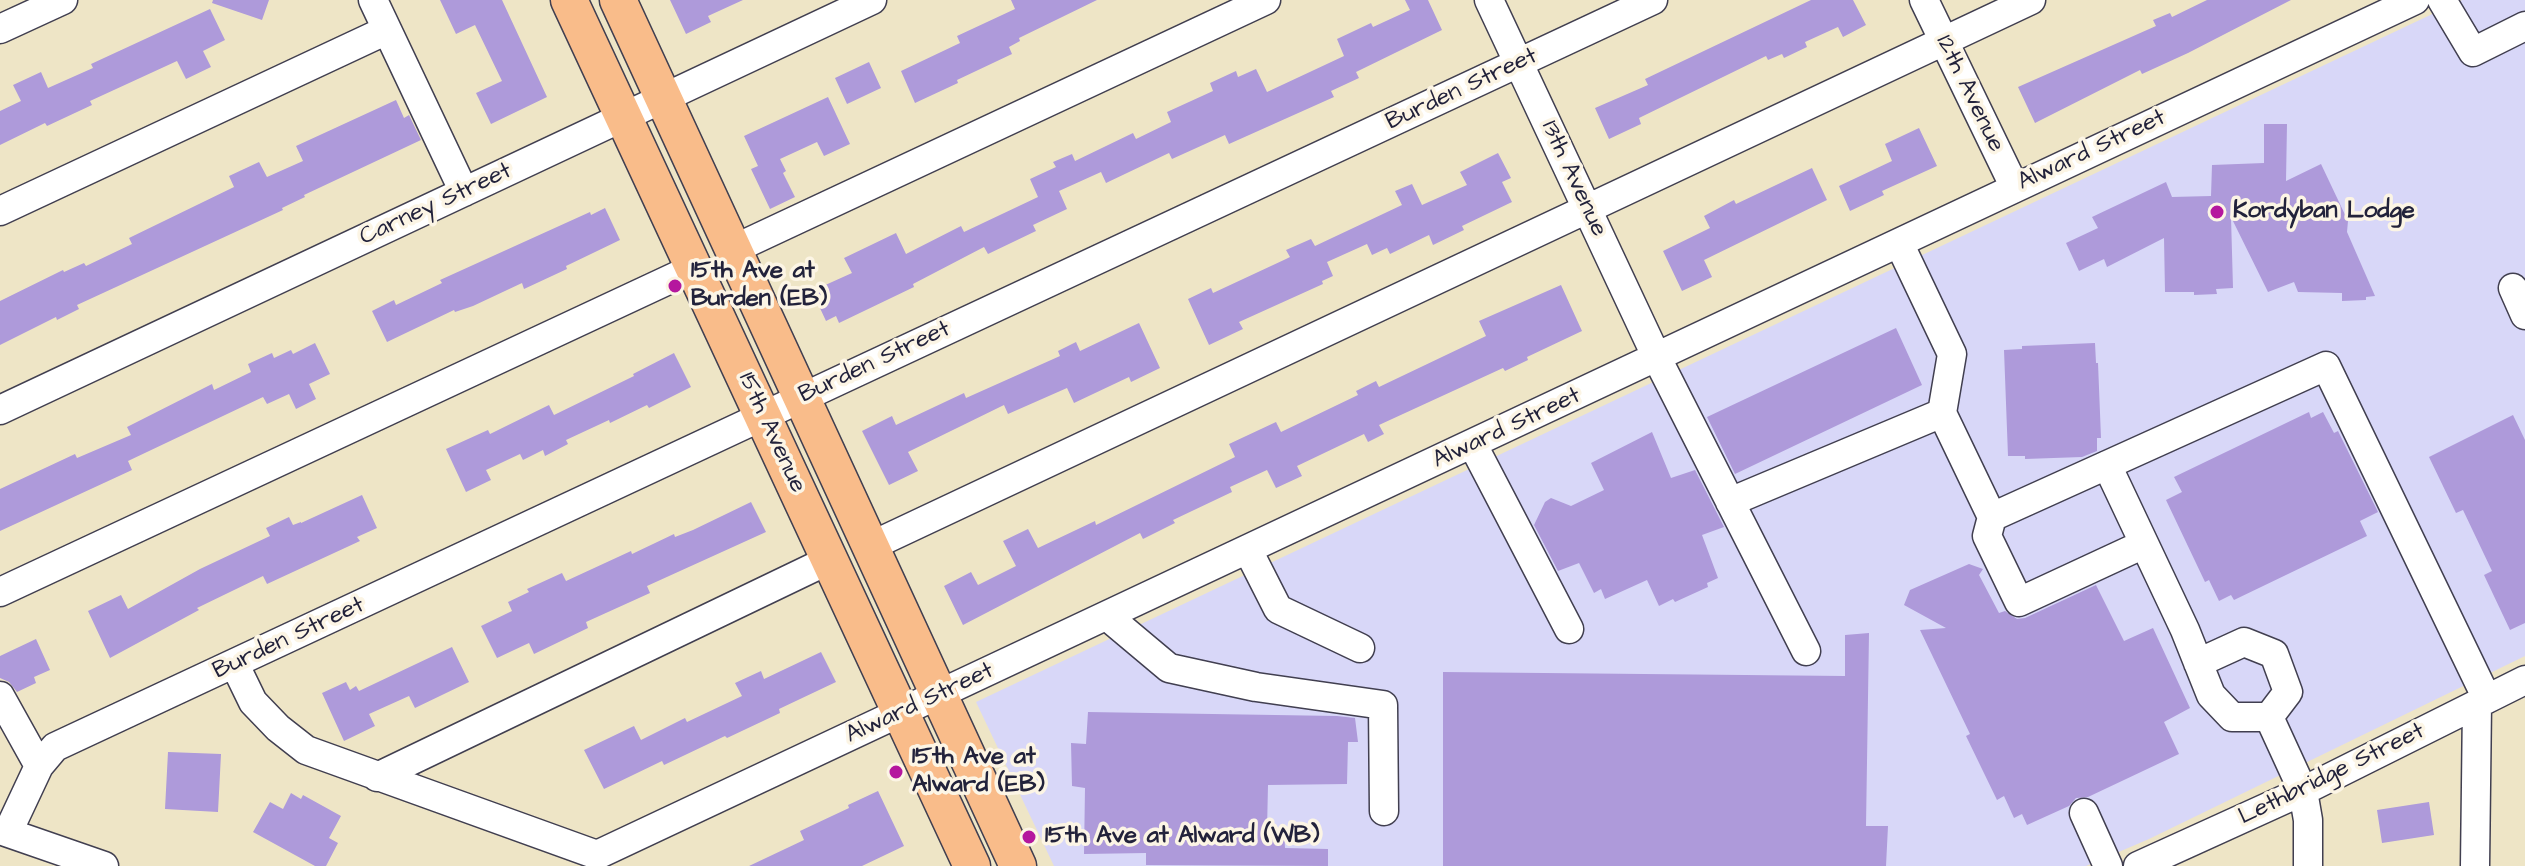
<!DOCTYPE html>
<style>
body{margin:0}
canvas{display:block;background:#eee5c6}
</style>
<canvas width="2525" height="866"></canvas>
<script>
const ctx = document.querySelector('canvas').getContext('2d');
ctx.lineJoin = 'round';
function fillPath(path, color) {
  ctx.fillStyle = color;
  ctx.fill(path, 'evenodd');
}
function toPath(rows) {
  const path = new Path2D();
  for (const r of rows) {
    path.moveTo(r[0], r[1]);
    for (let i = 2; i < r.length; i += 2) path.lineTo(r[i], r[i + 1]);
  }
  return path;
}
function stroke(path, color, width, dash) {
  ctx.strokeStyle = color;
  ctx.lineWidth = width;
  ctx.lineCap = dash ? 'butt' : 'round';
  ctx.setLineDash(dash || []);
  ctx.stroke(path);
}
function write(font, color, halo, rows, align = 'center') {
  ctx.font = font + ' "Architects Daughter",sans-serif';
  ctx.lineWidth = 7;
  ctx.setLineDash([]);
  ctx.textBaseline = 'middle';
  ctx.strokeStyle = halo;
  ctx.fillStyle = color;
  for (const [text, x, y, turn = 0] of rows) {
    ctx.save();
    ctx.translate(x, y);
    ctx.rotate((+turn || 0) * Math.PI / 180);
    ctx.textAlign = isNaN(turn) ? turn : align;
    if (halo) ctx.strokeText(text, 0, 0);
    ctx.fillText(text, 0, 0);
    ctx.restore();
  }
}
const built = toPath([
 [2462,0,2525,0,2525,656,2149,839,2086,866,1054,866,976,702]
]);
const building = toPath([
 [213,0,269,0,262,20,212,3],
 [440,0,502,0,547,97,491,124,476,93,502,81,475,25,456,34],
 [670,0,743,0,708,16,711,22,686,34],
 [1011,0,1097,0,1019,38,1020,41,1009,47,1012,54,957,80,958,83,915,103,901,71,960,43,957,36,1015,9],
 [1405,0,1428,0,1442,30,1356,72,1359,78,1331,91,1334,97,1229,144,1225,135,1172,159,1169,153,1106,183,1101,172,1059,191,1067,209,1033,225,1036,231,988,254,984,247,913,284,914,287,839,323,836,316,826,321,812,291,852,273,844,258,896,233,906,254,961,226,964,232,1038,197,1030,179,1056,167,1053,162,1072,154,1075,161,1133,133,1136,139,1171,122,1167,112,1213,91,1210,83,1236,71,1238,77,1256,69,1267,92,1344,56,1337,39,1371,23,1373,27,1410,10],
 [1811,0,1853,0,1866,25,1843,37,1838,27,1805,42,1807,47,1784,58,1782,54,1768,60,1766,56,1639,118,1641,124,1609,139,1595,108,1648,85,1645,79],
 [2207,0,2291,0,2188,53,2142,74,2140,70,2035,123,2018,87,2156,26,2153,20,2170,13,2172,17],
 [210,9,225,40,203,51,211,67,186,79,177,61,90,101,92,105,47,126,45,123,0,145,0,111,21,101,13,85,41,72,48,88,93,68,91,64],
 [869,62,881,88,847,104,835,78],
 [828,97,850,144,824,156,817,142,780,159,786,171,783,173,795,197,770,209,751,169,758,166,744,136],
 [396,100,404,118,409,115,421,140,304,195,305,197,282,208,283,210,77,305,79,309,57,320,56,317,0,345,0,301,63,270,64,272,84,263,86,266,132,244,129,238,234,187,229,176,259,162,267,177,303,161,296,146],
 [2264,124,2287,124,2286,181,2321,164,2348,221,2347,232,2375,296,2366,297,2366,300,2342,301,2342,293,2298,292,2294,282,2268,292,2231,217,2233,288,2216,289,2217,294,2194,295,2194,292,2165,292,2164,238,2107,267,2104,259,2079,271,2066,243,2098,228,2092,217,2166,182,2172,197,2211,196,2212,165,2264,163],
 [1919,128,1937,166,1882,191,1884,195,1850,211,1839,186,1892,161,1885,144],
 [1498,153,1511,178,1502,182,1512,202,1462,226,1464,230,1433,245,1429,235,1390,254,1387,248,1372,255,1367,244,1327,262,1333,276,1322,281,1323,284,1239,322,1243,329,1209,345,1188,299,1211,288,1213,293,1286,259,1290,257,1286,250,1311,239,1315,246,1402,205,1395,191,1412,184,1422,205,1467,185,1460,172],
 [1812,168,1827,200,1704,260,1712,277,1682,291,1663,251,1710,228,1704,216,1734,200,1736,204],
 [605,208,620,240,566,266,567,269,524,289,522,283,473,306,455,312,454,310,387,342,372,311,394,300,396,305,442,283,440,280,590,212,591,215],
 [1561,285,1582,331,1527,357,1528,360,1505,371,1503,368,1379,425,1384,434,1368,442,1364,434,1297,466,1302,476,1276,488,1267,470,1230,487,1232,492,1173,520,1175,523,1143,539,1140,533,963,625,944,586,971,572,978,585,1016,566,1003,541,1028,529,1038,548,1095,521,1096,525,1235,457,1229,444,1276,422,1281,432,1358,395,1356,391,1376,381,1379,387,1486,336,1479,321],
 [1139,323,1160,368,1131,382,1129,377,1074,403,1067,388,1008,414,1004,405,908,452,918,471,889,485,862,431,892,416,896,425,964,393,966,398,1060,356,1058,351,1076,342,1080,351],
 [1896,328,1922,385,1735,474,1707,417],
 [315,343,330,374,309,384,316,399,296,409,289,394,267,404,263,397,128,461,132,470,0,531,0,489,75,454,77,458,131,435,127,427,212,384,214,390,251,372,248,364,272,353,274,358,291,350,293,354],
 [2095,343,2096,363,2098,363,2101,438,2097,438,2097,451,2082,457,2025,459,2025,456,2008,456,2004,350,2022,349,2022,346],
 [674,353,691,387,649,408,647,405,610,423,609,420,566,440,568,444,545,456,543,450,523,460,520,454,486,470,491,480,466,492,446,449,488,430,490,434,549,405,554,415,634,376,633,374],
 [2309,412,2311,418,2323,412,2334,433,2338,431,2378,512,2360,521,2367,536,2234,600,2231,595,2219,601,2209,580,2205,582,2166,500,2182,492,2174,477],
 [2513,415,2525,440,2525,623,2510,630,2484,575,2492,571,2463,510,2456,513,2429,457],
 [1652,432,1671,478,1695,470,1724,527,1702,535,1718,578,1707,583,1708,587,1675,602,1673,599,1659,606,1647,580,1605,599,1601,589,1594,593,1579,563,1558,571,1534,525,1545,502,1551,498,1571,506,1604,490,1591,463],
 [362,495,377,528,357,537,360,541,267,584,263,576,197,608,199,610,110,658,88,611,121,595,128,609,200,569,270,536,266,528,289,517,293,525,301,522,301,523],
 [751,502,766,532,647,586,650,593,586,622,588,628,534,654,529,643,497,658,481,626,512,611,508,602,529,592,527,589,562,573,566,581,631,551,632,554,674,534,675,537,693,530],
 [1969,564,1983,569,1979,575,1999,613,2005,611,2017,619,2025,618,2096,585,2124,641,2153,628,2190,708,2164,722,2179,754,2088,797,2076,798,2069,806,2027,825,2022,814,2014,818,2004,796,1997,800,1966,736,1970,734,1920,630,1946,628,1904,605,1910,590],
 [1869,633,1866,826,1888,826,1886,866,1443,866,1443,672,1845,676,1845,635],
 [36,639,50,670,34,677,36,683,17,692,9,682,0,678,0,656],
 [452,647,469,682,415,708,409,696,369,714,375,726,344,741,322,693,346,682,350,690,356,686,359,691],
 [821,652,836,682,779,709,780,713,727,738,725,736,664,765,662,761,604,789,584,750,634,726,641,740,685,718,687,722,742,696,735,683,761,671,764,679],
 [1088,712,1337,716,1355,718,1358,742,1348,742,1347,784,1268,785,1267,830,1284,829,1285,848,1328,849,1328,866,1146,865,1146,853,1084,854,1085,788,1072,786,1071,743,1086,744],
 [168,752,221,754,218,812,165,809],
 [878,791,904,846,862,866,749,866,804,840,800,831,849,808,848,805],
 [291,793,301,799,303,795,341,816,329,838,338,843,326,866,315,866,253,832,270,802,283,809],
 [2429,802,2434,835,2382,843,2377,810]
]);
const minor = toPath([
 [373,0,464,192],
 [1489,0,1657,358,1806,651],
 [1924,0,2015,188],
 [2442,0,2473,52,2525,26],
 [0,29,63,0],
 [0,211,387,30],
 [1899,243,1952,354,1942,413,1992,517,2326,366,2487,699],
 [732,250,1266,0],
 [2513,288,2525,315],
 [0,410,872,0],
 [1473,445,1569,629],
 [2107,465,2185,630,2211,695,2232,717,2269,717,2303,791,2308,820,2308,866],
 [1730,502,1942,413],
 [1992,517,1987,536,2019,602,2144,544],
 [871,546,2031,0],
 [1248,550,1278,609,1360,648],
 [0,592,694,268],
 [1107,616,1169,668,1256,687,1383,705,1384,811],
 [2198,663,2244,642,2274,654,2288,692,2269,717],
 [235,665,253,702,278,728,306,750,597,855,2415,0],
 [0,696,39,766],
 [377,777,831,559],
 [2084,813,2108,866],
 [0,830,104,866],
 [8,832,39,766,55,747,1653,0],
 [2138,866,2303,791,2525,680],
 [2475,866,2477,704]
]);
const major = toPath([
 [569,0,972,866],
 [618,0,1018,866]
]);
const markers = [
 [2217,212,8,"#b5179e"],
 [675,286,8,"#b5179e"],
 [896,772,8,"#b5179e"],
 [1029,837,8,"#b5179e"]
];
const streetNames = [
 ["Burden Street",1462,90,-25],
 ["12th Avenue",1969,94,64],
 ["Alward Street",2092,151,-25],
 ["13th Avenue",1573,179,65],
 ["Carney Street",436,205,-25],
 ["Burden Street",875,363,-25],
 ["Alward Street",1507,429,-25],
 ["15th Avenue",771,433,65],
 ["Burden Street",289,639,-25],
 ["Alward Street",920,704,-25],
 ["Lethbridge Street",2332,775,-26]
];
const poiNames = [
 ["Kordyban Lodge",2233,212],
 ["15th Ave at",691,272],
 ["Burden (EB)",691,300],
 ["15th Ave at",912,758],
 ["Alward (EB)",912,786],
 ["15th Ave at Alward (WB)",1045,837]
];
fillPath(built, '#d8d7f8');
fillPath(building, '#ae9ada');
stroke(minor, '#413f50', 31);
stroke(major, '#413f50', 39);
stroke(minor, '#fff', 28);
stroke(major, '#f9bc8a', 36);
for (const [x, y, r, color] of markers) {
  const dot = new Path2D();
  dot.arc(x, y, r, 0, 2 * Math.PI);
  ctx.fillStyle = color;
  ctx.fill(dot);
  stroke(dot, '#fcf5e5', 3);
}
write('24px', '#22223b', '#fcf5e5', streetNames);
write('bold 24px', '#22223b', '#fcf5e5', poiNames, 'left');
</script>
